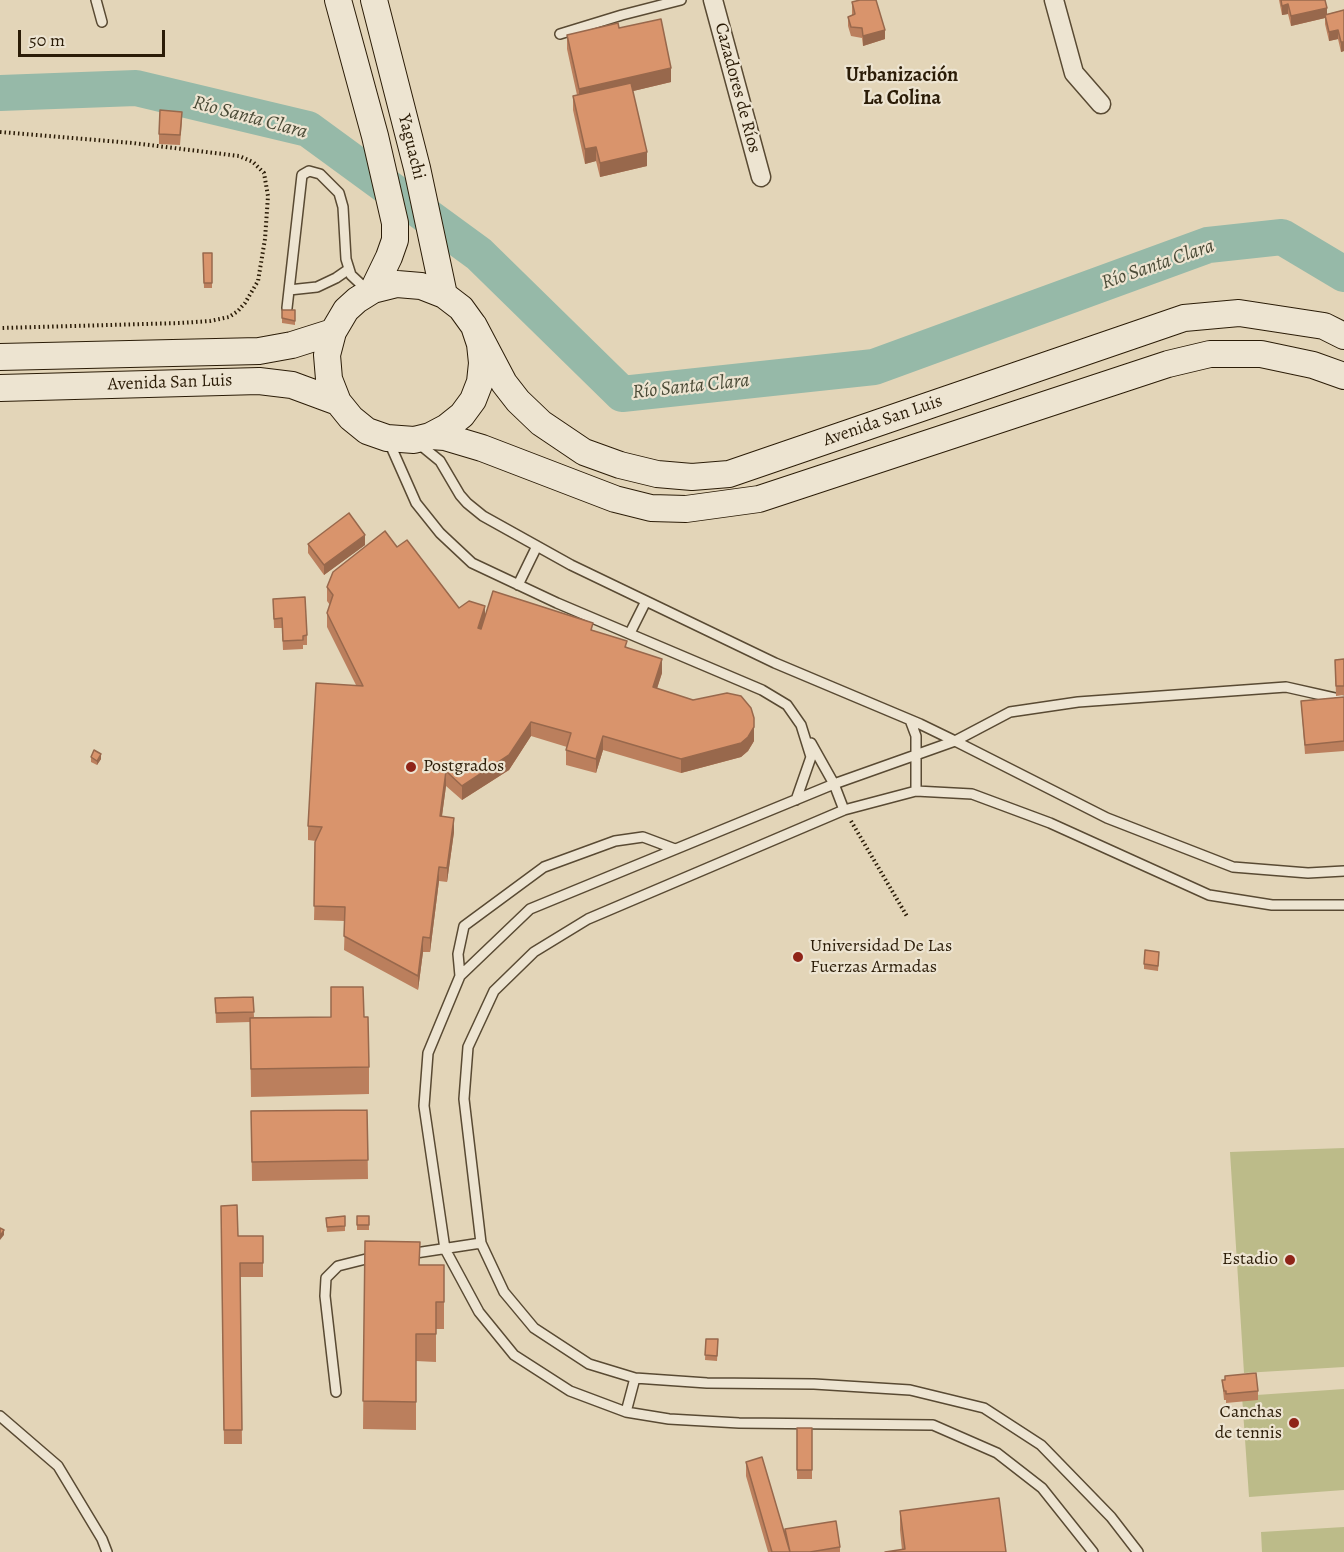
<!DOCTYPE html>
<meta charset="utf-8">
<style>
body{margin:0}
#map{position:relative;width:1344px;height:1552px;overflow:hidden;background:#e3d5b8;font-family:Alegreya,serif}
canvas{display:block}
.scale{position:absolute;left:18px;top:30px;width:147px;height:27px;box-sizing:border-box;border:3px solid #2b1c07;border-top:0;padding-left:8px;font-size:18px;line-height:21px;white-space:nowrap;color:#2b1c07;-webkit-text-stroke:4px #ede4d1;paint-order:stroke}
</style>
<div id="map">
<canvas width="1344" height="1552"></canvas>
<div class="scale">50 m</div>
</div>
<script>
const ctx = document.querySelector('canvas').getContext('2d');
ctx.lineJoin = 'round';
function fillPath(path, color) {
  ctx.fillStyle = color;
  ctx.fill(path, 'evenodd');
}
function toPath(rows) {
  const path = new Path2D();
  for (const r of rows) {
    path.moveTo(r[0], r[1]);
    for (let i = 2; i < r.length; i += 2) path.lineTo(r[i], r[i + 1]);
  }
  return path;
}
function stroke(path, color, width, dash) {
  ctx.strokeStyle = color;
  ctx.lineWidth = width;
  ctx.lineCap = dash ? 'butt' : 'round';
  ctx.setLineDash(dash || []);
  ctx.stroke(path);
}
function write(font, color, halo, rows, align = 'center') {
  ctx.font = font + ' Alegreya,serif';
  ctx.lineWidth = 4.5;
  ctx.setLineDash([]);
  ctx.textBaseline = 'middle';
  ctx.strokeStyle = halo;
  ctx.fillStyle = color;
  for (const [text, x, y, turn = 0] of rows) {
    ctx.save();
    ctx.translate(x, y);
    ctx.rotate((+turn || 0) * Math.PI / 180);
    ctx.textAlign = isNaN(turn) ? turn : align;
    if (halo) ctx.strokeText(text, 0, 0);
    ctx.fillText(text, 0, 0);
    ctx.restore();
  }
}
const green = toPath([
 [1344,1148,1344,1367,1244,1373,1230,1152],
 [1344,1389,1344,1490,1249,1497,1242,1396],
 [1344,1527,1344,1552,1262,1552,1261,1532]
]);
const river = toPath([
 [0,93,136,88,308,129,479,254,622,394,874,367,1208,245,1282,237,1344,274]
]);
const path = toPath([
 [0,132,133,143,239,156,253,162,264,173,268,196,265,239,258,281,245,303,238,311,229,317,210,321,180,323,0,328],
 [851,821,908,918]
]);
const lane = toPath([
 [96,0,102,22],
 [560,34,622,15,681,0],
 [289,290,317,287,336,278,349,269],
 [287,308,302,175,309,171,320,174,339,193,343,207,346,259,351,275,367,290],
 [389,442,416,503,440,533,472,563,557,603,762,690,787,705,801,725,811,757,796,800],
 [418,443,440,461,460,495,467,503,483,516,571,565,775,663,920,724,955,741,1010,712,1078,702,1286,687,1344,700],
 [518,585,537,546],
 [630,633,646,601],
 [910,720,916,736,916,791],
 [811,743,834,784,844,810],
 [460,976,458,954,464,926,544,867,615,841,643,837,675,849],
 [409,1254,481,1243],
 [336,1392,325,1296,326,1278,338,1266,374,1257],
 [626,1412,635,1378],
 [0,1416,58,1466,102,1539,107,1552],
 [1093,1552,1042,1488,997,1453,933,1425,739,1423,669,1419,626,1412,570,1391,514,1355,479,1312,445,1249,424,1106,428,1053,460,976,530,909,834,784,955,741,1107,818,1233,867,1308,873,1344,871],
 [1138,1552,1111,1517,1041,1445,984,1408,910,1390,814,1384,707,1383,635,1378,589,1364,534,1328,504,1292,481,1243,464,1099,468,1047,494,991,534,952,588,919,844,810,916,791,972,794,1050,823,1209,895,1272,905,1344,905]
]);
const street = toPath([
 [713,0,761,177],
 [1054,0,1074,73,1101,104]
]);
const secondary = toPath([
 [338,0,375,136,395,223,395,240,389,257,373,290],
 [374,0,417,168,444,295],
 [474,326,480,344,482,363,480,382,473,400,462,415,447,427,430,436,414,440,387,438,367,431,351,418,338,402,329,379,327,355,333,332,346,310,357,300,373,290,397,284,421,286,444,295,461,308,474,326,504,383,518,401,541,423,584,452,620,465,657,474,692,477,729,474,1184,318,1239,313,1324,326,1344,336],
 [0,357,259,351,292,345,333,332],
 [0,388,259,381,292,385,338,402],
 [430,436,445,437,482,448,615,499,651,508,686,509,759,499,1168,364,1210,354,1261,354,1313,365,1344,376]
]);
const wall = toPath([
 [1279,0,1325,0,1327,14,1344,10,1344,51,1341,52,1338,39,1329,41,1325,24,1325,18,1291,26,1288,14,1282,15],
 [852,2,885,39,863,46,862,38,851,36,848,26,848,17,852,15],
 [619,28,671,82,633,91,647,166,600,177,596,161,585,164,573,110,573,96,577,95,567,49,567,35],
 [182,121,180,145,159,144,159,134],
 [203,253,212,253,212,288,204,288],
 [282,310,295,310,295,325,282,323],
 [308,544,365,545,324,575,308,553],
 [397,547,459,608,485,616,593,630,627,647,662,673,657,688,754,741,748,751,741,757,681,773,603,750,596,773,566,765,566,750,567,747,531,736,509,770,462,800,446,786,442,816,454,832,447,882,439,881,430,952,423,952,418,990,344,950,345,921,314,920,316,841,308,840,308,826,356,685,327,627,327,613,330,605,327,601,327,587],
 [273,599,307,635,307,645,303,645,303,649,283,650,282,628,274,628],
 [1344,659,1344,695,1336,696,1335,660],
 [1344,697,1344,751,1305,754,1301,701],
 [91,757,101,759,97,765,91,762],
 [1159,957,1158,971,1144,969,1144,964],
 [331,987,364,1017,369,1067,369,1094,251,1097,250,1022,216,1023,215,998,253,997,254,1017,331,1017],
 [367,1110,368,1179,252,1181,251,1111],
 [221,1206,238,1236,263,1236,263,1277,240,1277,242,1444,224,1444],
 [345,1216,345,1231,327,1232,326,1218],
 [357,1216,369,1216,369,1230,357,1230],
 [365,1241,420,1265,444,1265,444,1329,436,1329,436,1362,416,1361,416,1430,363,1429],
 [706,1339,718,1339,717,1361,705,1360],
 [1222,1380,1258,1391,1258,1400,1226,1403,1226,1400,1224,1400],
 [797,1428,812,1428,812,1479,797,1479],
 [746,1462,785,1537,785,1529,840,1547,840,1552,768,1552,746,1476],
 [900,1511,1006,1552,902,1550,900,1530]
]);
const shadedWall = toPath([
 [1288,4,1288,14,1282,15,1282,6],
 [1327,8,1327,18,1325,15,1325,18,1291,26,1291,16],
 [885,30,885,39,863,46,863,36],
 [1338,30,1338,39,1329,41,1329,32],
 [1341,42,1344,42,1344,51,1341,52],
 [671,68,671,82,579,104,579,89],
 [596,147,596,161,585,164,585,149],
 [647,152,647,166,600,177,600,163],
 [365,535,365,545,324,575,324,565],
 [485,606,485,621,478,642,478,628],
 [662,659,662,673,653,701,653,687],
 [754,718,754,741,748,751,741,757,681,773,681,759],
 [531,722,531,736,509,770,462,800,462,786],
 [603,736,603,750,596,773,596,759],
 [101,754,101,759,97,765,97,761],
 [446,771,446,786,440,830,440,816],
 [454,818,454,832,447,882,447,868],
 [439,867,439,881,430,952,430,938],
 [423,937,423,952,418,990,418,976],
 [4,1230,4,1235,0,1240,0,1236]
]);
const building = toPath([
 [860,0,876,0,885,30,863,36,862,28,851,27,848,17,855,14,852,2,860,0],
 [1281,0,1325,0,1327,8,1291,16,1288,4,1282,6,1281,0],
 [1344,10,1344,42,1341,42,1338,30,1329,32,1325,15,1344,10],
 [661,19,671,68,579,89,567,35,618,23,619,28,661,19],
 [631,83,647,152,600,163,596,147,585,149,573,96,631,83],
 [160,110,182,112,180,135,159,134,160,110],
 [203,253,212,253,212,283,204,283,203,253],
 [282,310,295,310,295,321,282,318,282,310],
 [349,513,365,535,324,565,308,544,349,513],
 [385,531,397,547,407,540,459,608,469,601,485,606,478,628,481,629,493,591,593,623,591,630,627,641,625,647,662,659,653,687,693,700,727,693,741,696,751,708,754,718,754,727,748,737,741,743,681,759,603,736,596,759,566,750,571,733,531,722,509,755,462,786,446,771,440,816,454,818,447,868,439,867,430,938,423,937,418,976,344,936,345,907,314,906,315,842,322,827,308,826,316,683,363,686,327,613,333,595,327,587,333,572,385,531],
 [305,597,307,635,303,636,303,640,283,641,282,618,274,619,273,599,305,597],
 [1344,659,1344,686,1336,686,1335,660,1344,659],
 [1344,697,1344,741,1305,745,1301,701,1344,697],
 [94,750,101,754,97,761,91,757,94,750],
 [1145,950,1159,952,1158,966,1144,964,1145,950],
 [331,987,363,987,364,1017,368,1017,369,1067,251,1069,250,1018,331,1017,331,987],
 [253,997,254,1012,216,1013,215,998,253,997],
 [367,1110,368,1160,252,1162,251,1111,367,1110],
 [237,1205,238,1236,263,1236,263,1263,240,1263,242,1430,224,1430,221,1206,237,1205],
 [345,1216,345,1226,327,1227,326,1218,345,1216],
 [357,1216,369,1216,369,1225,357,1225,357,1216],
 [0,1228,4,1230,0,1236,0,1228],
 [365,1241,420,1242,419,1265,444,1265,444,1302,436,1302,436,1334,416,1334,416,1402,363,1401,365,1241],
 [706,1339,718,1339,717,1356,705,1355,706,1339],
 [1256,1373,1258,1391,1226,1394,1226,1391,1224,1391,1222,1380,1225,1380,1225,1376,1256,1373],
 [797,1428,812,1428,812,1470,797,1470,797,1428],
 [762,1457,790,1552,772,1552,746,1462,762,1457],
 [999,1498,1006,1552,885,1552,905,1549,900,1511,999,1498],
 [836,1521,840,1547,810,1552,790,1552,785,1529,836,1521]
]);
const markers = [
 [411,767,6,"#8f2418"],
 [798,957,6,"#8f2418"],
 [1290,1260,6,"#8f2418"],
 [1294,1423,6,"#8f2418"]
];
const streetNames = [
 ["Cazadores de Ríos",737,88,75],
 ["Yaguachi",411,147,76],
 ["Avenida San Luis",170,383,-2],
 ["Avenida San Luis",883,421,-19]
];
const poiNames = [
 ["Postgrados",423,767],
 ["Universidad De Las",810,947],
 ["Fuerzas Armadas",810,968],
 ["Estadio",1278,1260,"right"],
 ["Canchas",1282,1413,"right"],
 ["de tennis",1282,1434,"right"]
];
const neighbourhoodNames = [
 ["Urbanización",902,76],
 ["La Colina",902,99]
];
const waterNames = [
 ["Río Santa Clara",250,118,15],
 ["Río Santa Clara",1158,265,-19],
 ["Río Santa Clara",691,387,-6]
];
fillPath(green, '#bcbb89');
stroke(river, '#96b9a8', 36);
stroke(lane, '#594a33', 12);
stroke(street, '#594a33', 21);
stroke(secondary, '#2b1c07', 28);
stroke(path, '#2b1c07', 4, [1.5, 3]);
stroke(lane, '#ede4d1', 9);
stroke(street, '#ede4d1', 18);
stroke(secondary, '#ede4d1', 26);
fillPath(wall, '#bb7f5d');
fillPath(shadedWall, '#98684c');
fillPath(building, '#d9946c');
stroke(building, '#98684c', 1.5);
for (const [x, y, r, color] of markers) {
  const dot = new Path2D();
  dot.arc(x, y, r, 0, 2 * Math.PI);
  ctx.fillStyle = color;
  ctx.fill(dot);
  stroke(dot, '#ede4d1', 2);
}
write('18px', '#2b1c07', '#ede4d1', streetNames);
write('18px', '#2b1c07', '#ede4d1', poiNames, 'left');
write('bold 20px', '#2b1c07', '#ede4d1', neighbourhoodNames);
write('italic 20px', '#4b4b37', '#ede4d1', waterNames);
</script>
